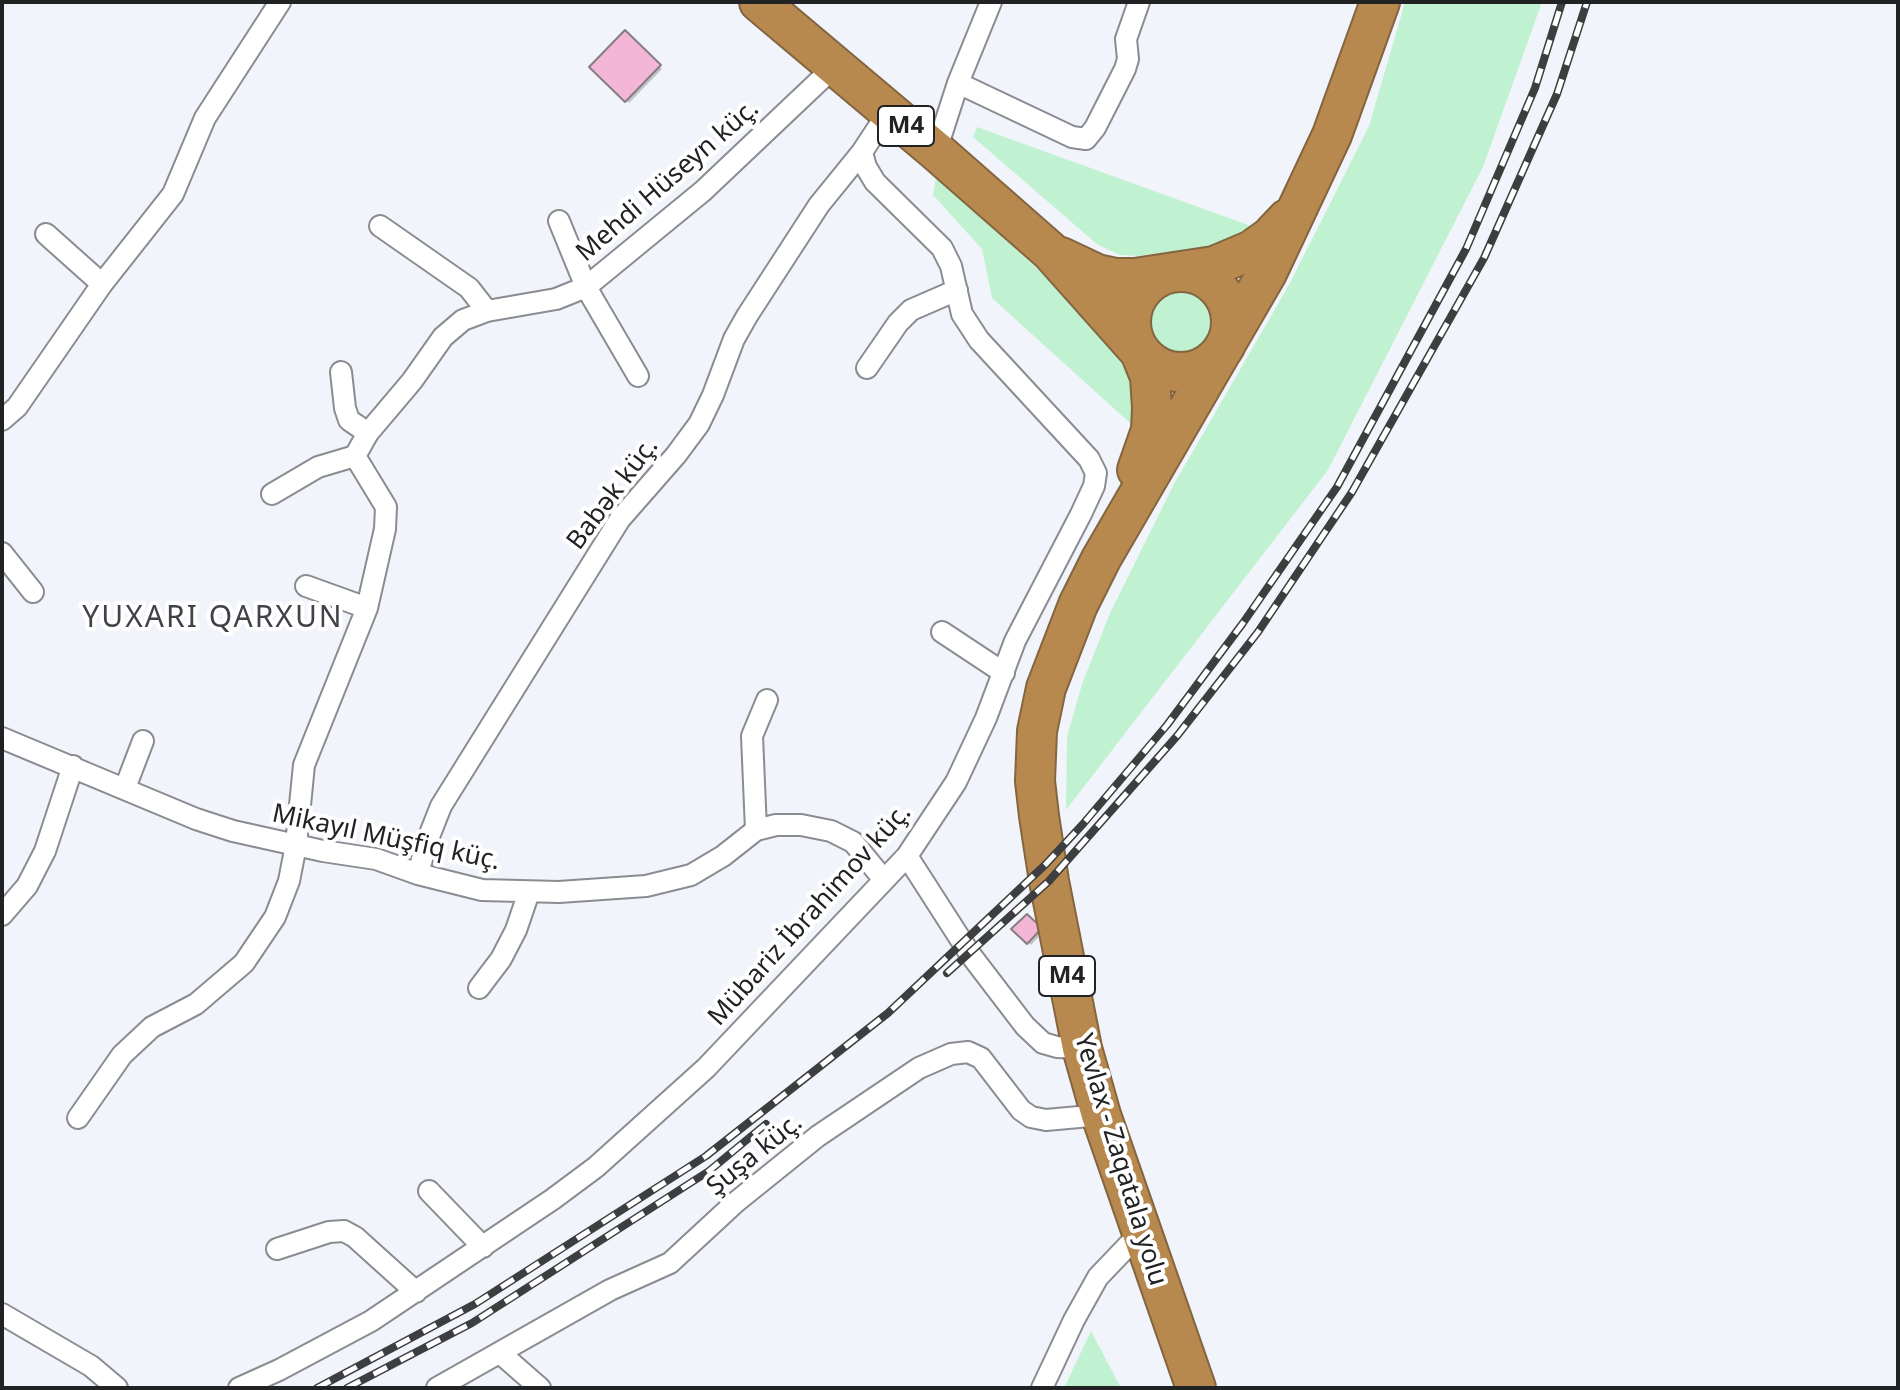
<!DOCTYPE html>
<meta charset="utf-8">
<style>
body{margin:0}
#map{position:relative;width:1900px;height:1390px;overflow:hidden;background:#f2f4fb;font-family:"Noto Sans",sans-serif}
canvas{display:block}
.frame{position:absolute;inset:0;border:4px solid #212224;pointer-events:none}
</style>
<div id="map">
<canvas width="1900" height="1390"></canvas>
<div class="frame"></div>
</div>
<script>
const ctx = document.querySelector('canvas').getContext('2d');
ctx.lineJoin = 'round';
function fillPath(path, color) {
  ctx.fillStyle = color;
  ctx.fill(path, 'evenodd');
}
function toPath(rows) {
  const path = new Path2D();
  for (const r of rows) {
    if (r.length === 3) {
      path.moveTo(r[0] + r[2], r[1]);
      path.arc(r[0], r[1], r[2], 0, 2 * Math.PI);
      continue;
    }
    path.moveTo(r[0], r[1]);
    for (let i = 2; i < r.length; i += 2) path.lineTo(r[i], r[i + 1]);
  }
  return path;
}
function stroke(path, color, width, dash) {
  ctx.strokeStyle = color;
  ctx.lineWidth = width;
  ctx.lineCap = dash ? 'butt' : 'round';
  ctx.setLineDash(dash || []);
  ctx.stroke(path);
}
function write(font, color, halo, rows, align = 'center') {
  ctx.font = font + ' "Noto Sans",sans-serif';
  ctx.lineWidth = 8;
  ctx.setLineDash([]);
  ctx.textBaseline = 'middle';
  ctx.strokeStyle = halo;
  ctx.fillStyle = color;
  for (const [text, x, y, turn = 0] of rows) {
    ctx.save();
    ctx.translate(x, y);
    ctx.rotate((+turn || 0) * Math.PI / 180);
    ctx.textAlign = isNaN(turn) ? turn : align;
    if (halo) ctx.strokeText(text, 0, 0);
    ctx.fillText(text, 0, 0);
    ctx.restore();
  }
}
const green = toPath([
 [1405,2,1542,2,1483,167,1328,470,1066,810,1067,737,1082,684,1110,613,1174,484,1290,283,1369,126],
 [977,127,1251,226,1232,240,1210,247,1138,256,1120,255,1098,245,973,137],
 [936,177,1114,338,1134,383,1131,424,992,298,982,249,933,195],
 [1180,323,37],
 [1091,1331,1121,1388,1064,1388]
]);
const shadow = toPath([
 [625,33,662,69,629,103,592,67],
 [1027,916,1043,932,1031,945,1014,929]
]);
const building = toPath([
 [625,30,661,65,625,102,589,67,625,30],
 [1027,914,1042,928,1027,944,1011,929,1027,914]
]);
const street = toPath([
 [958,83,1072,137,1086,139,1095,128,1125,69,1128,59,1126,39,1139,2],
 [936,151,958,83,991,2],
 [559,221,586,287,638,376],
 [380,226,469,288,487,311],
 [46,234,102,284],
 [867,368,898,323,911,310,957,290],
 [341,372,345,408,349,420,368,433],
 [2,420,17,407,102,284,173,194,205,118,280,2],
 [272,494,318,467,355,456],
 [2,553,33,592],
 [306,586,367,608],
 [942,632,1004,673],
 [2,738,196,819,233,831,323,851,376,859,418,874,482,890,559,892,646,886,691,875,723,856,756,830,776,825,801,825,831,831,853,842,884,880],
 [125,788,143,741],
 [756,830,752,736,767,700],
 [907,856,970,954,1025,1026,1043,1043,1057,1047,1082,1048],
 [418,874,426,844,441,806,620,519,676,455,699,424,713,395,734,339,747,316,819,205,862,152],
 [2,915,27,886,45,851,73,766],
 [479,988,501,959,516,930,529,892],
 [78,1118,122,1055,152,1027,196,1004,244,963,275,917,289,881,296,845,304,765,367,608,385,529,386,507,355,456,368,433,412,381,443,337,463,320,487,311,556,299,586,287,703,191,834,67],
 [429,1191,483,1247],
 [277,1249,329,1232,344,1231,355,1237,416,1292],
 [2,1314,91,1366,117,1388],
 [500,1353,540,1388],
 [239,1388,279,1370,371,1321,553,1199,596,1167,706,1068,907,856,956,782,986,718,1015,641,1081,514,1094,486,1096,473,1089,459,979,340,962,314,951,266,942,248,875,182,866,167,862,152,889,111],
 [437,1388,610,1290,670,1263,736,1202,818,1136,919,1068,951,1054,968,1052,981,1058,1021,1110,1031,1117,1046,1120,1101,1115],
 [1042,1388,1074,1320,1098,1277,1141,1232]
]);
const highway = toPath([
 [759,2,936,151,1051,252,1140,352,1150,377,1152,408,1151,430,1137,470],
 [1061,257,1097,274,1116,278,1135,278,1214,266,1252,250,1270,237,1287,219],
 [1181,322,50],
 [1196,1388,1101,1115,1082,1048,1049,881,1039,816,1035,781,1037,731,1046,688,1078,605,1101,559,1267,273,1332,135,1380,2]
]);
const rail = toPath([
 [947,973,1049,881,1177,736,1258,632,1352,492,1484,258,1557,94,1587,2],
 [317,1388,475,1304,706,1156,888,1013,1046,864,1083,824,1167,725,1243,623,1337,487,1466,249,1535,88,1562,2],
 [347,1388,472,1323,709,1171,766,1124]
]);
const shields = [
 [906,126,56],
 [1067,976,56]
];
const shieldNames = [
 ["M4",906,126],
 ["M4",1067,976]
];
const streetNames = [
 ["Mehdi Hüseyn küç.",668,181,-41],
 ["Babək küç.",613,494,-53],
 ["Mikayıl Müşfiq küç.",386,838,12],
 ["Mübariz İbrahimov küç.",810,915,-48],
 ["Şuşa küç.",755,1155,-39],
 ["Yevlax - Zaqatala yolu",1120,1160,73]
];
const quarterNames = [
 ["YUXARI QARXUN",213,618]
];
fillPath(green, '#c0f2d1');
fillPath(shadow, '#0003');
fillPath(building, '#f4b6d7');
stroke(building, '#847e81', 2);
stroke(street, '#8a8c92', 24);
stroke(highway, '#836540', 42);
stroke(street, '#fff', 20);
stroke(highway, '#b8894f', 38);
stroke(rail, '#3d3e40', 8);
stroke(rail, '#fff', 5, [15]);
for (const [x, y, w] of shields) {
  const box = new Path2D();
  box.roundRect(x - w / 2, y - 20, w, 40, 6);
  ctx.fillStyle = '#fff';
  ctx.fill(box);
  stroke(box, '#212224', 2);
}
write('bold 24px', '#212224', null, shieldNames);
write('26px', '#212224', '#fff', streetNames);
ctx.letterSpacing = '2px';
write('30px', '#404247', '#fff', quarterNames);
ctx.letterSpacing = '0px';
</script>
